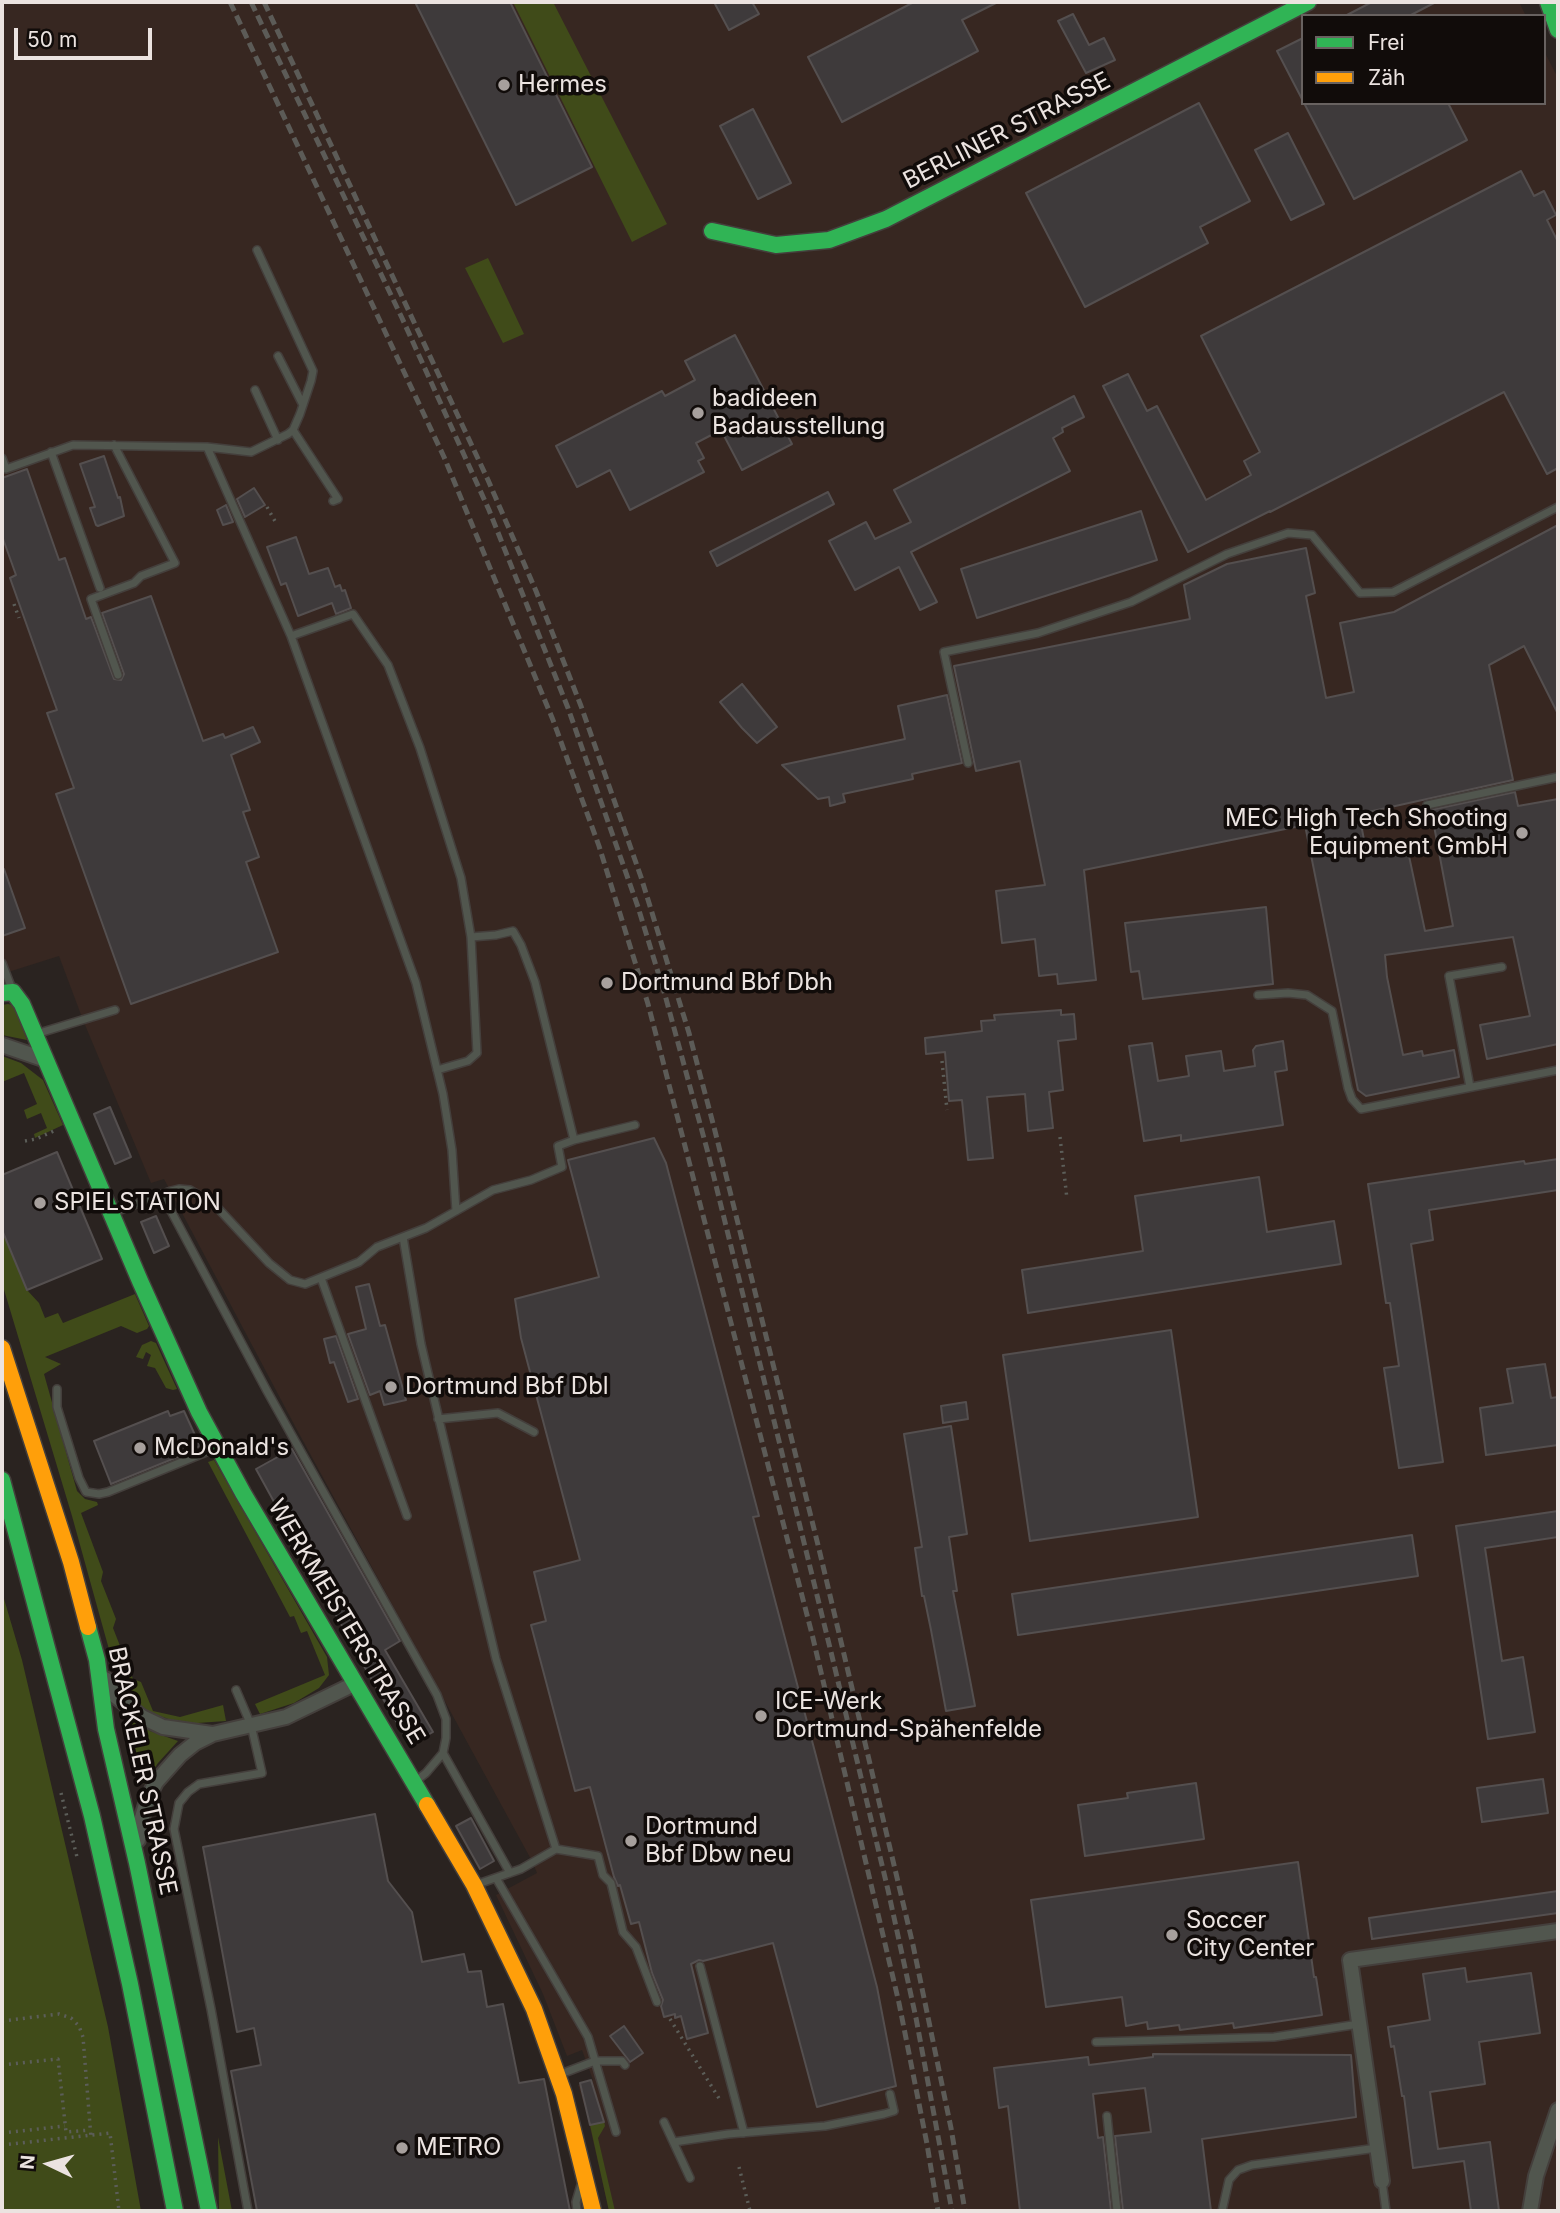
<!DOCTYPE html>
<meta charset="utf-8">
<style>
body{margin:0}
#map{position:relative;width:1560px;height:2213px;overflow:hidden;background:#2a2320;font-family:Inter,sans-serif}
canvas{display:block}
.frame{position:absolute;inset:0;border:4px solid #ebe3e0;pointer-events:none}
.legend{position:absolute;left:1301px;top:14px;width:245px;height:91px;box-sizing:border-box;background:#110c0a;border:2px solid #686260;margin:0;padding:9px 12px;list-style:none;font-size:21px;color:#ebe3e0}
.legend li{display:flex;align-items:center;gap:14px;height:35px}
.legend b{width:35px;border:2px solid #686260}
.north{position:absolute;left:14px;top:2129px;width:70px;height:70px;-webkit-text-stroke:5px #110c0a;paint-order:stroke;rotate:275deg;font-size:19px;font-weight:700;line-height:28px;text-align:center;color:#ebe3e0}
.north::after{content:'';display:block;margin:auto;width:24px;height:32px;background:#ebe3e0;clip-path:polygon(50% 0,100% 100%,50% 72%,0 100%)}
.scale{position:absolute;left:14px;top:28px;width:138px;height:32px;box-sizing:border-box;border:4px solid #ebe3e0;border-top:0;padding-left:9px;font-size:21px;line-height:24px;white-space:nowrap;color:#ebe3e0;-webkit-text-stroke:5px #110c0a;paint-order:stroke}
</style>
<div id="map">
<canvas width="1560" height="2213"></canvas>
<div class="frame"></div>
<ul class="legend">
<li><b style="height:9px;background:#30b455"></b>Frei</li>
<li><b style="height:9px;background:#ff9f0a"></b>Zäh</li>
</ul>
<div class="north">N</div>
<div class="scale">50 m</div>
</div>
<script>
const ctx = document.querySelector('canvas').getContext('2d');
ctx.lineJoin = 'round';
function fillPath(path, color) {
  ctx.fillStyle = color;
  ctx.fill(path, 'evenodd');
}
function toPath(rows) {
  const path = new Path2D();
  for (const r of rows) {
    path.moveTo(r[0], r[1]);
    for (let i = 2; i < r.length; i += 2) path.lineTo(r[i], r[i + 1]);
  }
  return path;
}
function stroke(path, color, width, dash) {
  ctx.strokeStyle = color;
  ctx.lineWidth = width;
  ctx.lineCap = dash ? 'butt' : 'round';
  ctx.setLineDash(dash || []);
  ctx.stroke(path);
}
function write(font, color, halo, rows, align = 'center') {
  ctx.font = font + ' Inter,sans-serif';
  ctx.lineWidth = 7;
  ctx.setLineDash([]);
  ctx.textBaseline = 'middle';
  ctx.strokeStyle = halo;
  ctx.fillStyle = color;
  for (const [text, x, y, turn = 0] of rows) {
    ctx.save();
    ctx.translate(x, y);
    ctx.rotate((+turn || 0) * Math.PI / 180);
    ctx.textAlign = isNaN(turn) ? turn : align;
    if (halo) ctx.strokeText(text, 0, 0);
    ctx.fillText(text, 0, 0);
    ctx.restore();
  }
}
const built = toPath([
 [2,2,1519,2,1526,16,1303,16,1303,103,1544,103,1544,51,1558,78,1558,2211,609,2211,587,2114,578,2085,593,2080,582,2050,567,2056,543,1994,496,1895,537,1873,533,1863,296,1428,164,1179,151,1183,83,1020,59,956,2,974]
]);
const green = toPath([
 [513,2,553,2,667,224,632,242],
 [488,258,524,334,503,343,465,268],
 [8,1004,16,1006,27,1040,2,1035,2,1005],
 [2,1056,21,1063,43,1080,63,1125,35,1138,34,1134,47,1128,41,1113,27,1119,24,1110,37,1104,24,1073,2,1082],
 [2,1230,27,1290,39,1303,45,1318,58,1313,63,1323,135,1294,149,1326,147,1329,137,1333,121,1326,45,1357,61,1364,44,1374,77,1491,85,1499,97,1502,98,1505,81,1513,103,1572,101,1581,116,1619,113,1628,133,1679,141,1682,153,1711,180,1717,223,1705,226,1721,183,1724,151,1713,135,1701,124,1688,115,1671,72,1516,2,1283],
 [151,1341,156,1343,177,1389,173,1390,166,1388,155,1368,147,1366,151,1355,146,1352,143,1359,136,1357,142,1345],
 [214,1460,327,1657,329,1675,319,1688,294,1703,260,1714,255,1704,325,1675,307,1631,301,1633,294,1616,290,1617,208,1462],
 [2,1592,22,1660,108,2027,141,2211,2,2211],
 [130,1718,150,1731,178,1741,158,1763,144,1784,127,1722],
 [604,2121,605,2126,598,2138,615,2211,609,2211,590,2125],
 [218,2137,232,2211,219,2211]
]);
const building = toPath([
 [415,2,510,2,592,167,516,205,415,2],
 [714,2,752,2,759,14,729,30,714,2],
 [914,2,998,2,962,20,978,51,842,122,808,57,914,2],
 [1372,2,1436,2,1409,16,1345,16,1372,2],
 [1073,14,1089,45,1104,38,1115,60,1086,73,1058,21,1073,14],
 [1303,38,1303,101,1277,51,1303,38],
 [1199,103,1250,201,1200,227,1208,243,1085,307,1026,193,1199,103],
 [1304,103,1448,103,1467,140,1354,199,1304,103],
 [753,109,791,183,758,199,720,126,753,109],
 [1288,133,1324,204,1291,220,1255,150,1288,133],
 [1521,171,1534,196,1544,191,1556,215,1547,220,1558,242,1558,468,1547,474,1504,392,1270,512,1270,511,1188,552,1103,386,1128,374,1147,411,1157,406,1206,500,1251,475,1244,461,1260,452,1201,336,1521,171],
 [735,335,792,444,742,470,721,430,696,443,704,458,698,461,704,472,630,510,610,470,577,487,556,446,662,391,665,396,695,380,685,361,735,335],
 [1074,396,1084,417,1062,428,1063,432,1053,438,1070,471,911,552,937,602,920,610,899,567,855,590,829,541,866,522,875,539,911,522,894,490,1074,396],
 [104,456,118,498,120,497,124,516,98,526,96,525,90,508,95,507,80,464,104,456],
 [27,469,59,560,65,558,86,619,91,617,114,679,121,680,124,674,102,613,151,596,203,741,223,734,225,738,253,727,260,742,231,755,250,810,243,812,259,857,246,862,278,952,131,1004,56,794,74,788,47,713,57,710,10,578,16,575,2,536,2,478,27,469],
 [254,488,265,505,245,517,237,499,254,488],
 [828,492,834,504,717,566,710,552,828,492],
 [226,505,233,522,223,525,217,510,226,505],
 [1141,511,1157,560,977,618,961,569,1141,511],
 [1558,525,1558,714,1524,646,1489,665,1513,780,1359,814,1366,850,1406,842,1425,931,1453,926,1431,810,1515,792,1518,806,1558,799,1558,1044,1487,1059,1480,1025,1530,1016,1513,937,1385,955,1387,977,1403,1055,1422,1051,1423,1056,1454,1050,1459,1077,1366,1096,1358,1090,1305,825,1084,870,1096,980,1058,984,1057,974,1039,976,1035,939,1002,943,996,891,1045,885,1020,761,976,771,954,666,1190,619,1184,585,1227,564,1306,548,1315,593,1306,596,1326,698,1354,692,1340,623,1394,612,1558,525],
 [296,537,309,574,328,568,335,587,340,585,342,591,345,590,351,608,336,614,332,603,298,616,286,583,281,585,267,547,296,537],
 [742,684,777,727,757,743,742,728,720,702,742,684],
 [947,695,962,763,912,774,913,779,843,794,845,802,830,806,829,797,818,799,782,765,905,739,898,706,947,695],
 [2,869,4,869,25,928,2,936,2,869],
 [1266,907,1273,984,1143,999,1139,971,1131,972,1125,923,1266,907],
 [1061,1010,1061,1015,1074,1014,1076,1039,1058,1041,1063,1090,1049,1092,1053,1128,1028,1131,1025,1094,987,1097,993,1158,968,1160,962,1100,949,1101,945,1052,926,1054,925,1038,982,1031,981,1021,995,1020,994,1015,1061,1010],
 [1283,1041,1287,1070,1275,1072,1283,1125,1181,1141,1181,1135,1144,1141,1129,1046,1152,1043,1158,1081,1189,1076,1186,1056,1221,1051,1224,1071,1255,1066,1253,1050,1256,1046,1283,1041],
 [110,1107,131,1157,115,1164,94,1114,110,1107],
 [654,1138,666,1163,759,1516,753,1517,877,1987,896,2086,817,2107,773,1943,703,1961,699,1960,691,1964,708,2033,687,2039,681,2016,675,2018,675,2014,664,2017,661,2006,663,2000,652,1973,639,1922,631,1924,620,1885,618,1886,614,1877,590,1787,575,1791,531,1625,546,1621,534,1572,580,1560,521,1338,515,1299,599,1277,568,1160,654,1138],
 [57,1152,102,1259,27,1290,2,1230,2,1175,57,1152],
 [1558,1159,1558,1190,1429,1210,1433,1240,1411,1244,1443,1462,1399,1468,1384,1368,1399,1366,1390,1303,1386,1303,1368,1184,1524,1161,1525,1164,1558,1159],
 [1259,1177,1267,1232,1334,1221,1341,1264,1028,1313,1022,1270,1143,1251,1135,1196,1259,1177],
 [156,1216,169,1246,154,1253,141,1222,156,1216],
 [369,1284,380,1326,385,1325,406,1400,384,1405,380,1391,370,1395,348,1334,366,1329,356,1287,369,1284],
 [1171,1330,1198,1517,1030,1541,1003,1355,1171,1330],
 [336,1336,358,1399,348,1402,334,1362,330,1363,324,1339,336,1336],
 [1545,1364,1551,1398,1558,1397,1558,1445,1486,1455,1480,1408,1513,1403,1507,1369,1545,1364],
 [966,1402,968,1419,943,1423,941,1406,966,1402],
 [168,1411,170,1416,184,1411,200,1446,185,1452,185,1454,111,1484,94,1441,168,1411],
 [951,1426,967,1534,949,1537,957,1591,953,1591,975,1706,946,1711,931,1630,924,1596,922,1596,915,1548,922,1547,904,1434,951,1426],
 [292,1449,400,1641,385,1650,433,1732,410,1745,369,1675,256,1469,292,1449],
 [1558,1511,1558,1537,1485,1548,1502,1661,1523,1657,1535,1732,1488,1739,1456,1526,1558,1511],
 [1412,1535,1418,1576,1018,1635,1012,1594,1412,1535],
 [1543,1779,1548,1813,1482,1822,1477,1788,1543,1779],
 [1196,1783,1204,1839,1085,1856,1078,1805,1128,1798,1127,1793,1196,1783],
 [375,1814,388,1881,412,1912,422,1962,464,1954,468,1972,481,1971,487,2007,503,2004,519,2083,544,2079,570,2211,257,2211,231,2071,261,2065,254,2028,237,2032,203,1847,375,1814],
 [471,1818,494,1861,480,1869,456,1826,471,1818],
 [1298,1862,1314,1977,1316,1977,1322,2015,1234,2028,1233,2023,1180,2030,1179,2025,1148,2029,1147,2022,1126,2026,1122,1997,1046,2007,1031,1900,1298,1862],
 [1558,1891,1558,1913,1372,1939,1369,1918,1558,1891],
 [1465,1968,1467,1982,1531,1973,1540,2033,1479,2042,1485,2084,1430,2092,1438,2149,1490,2142,1499,2211,1471,2211,1464,2161,1413,2168,1404,2096,1402,2096,1394,2046,1391,2047,1388,2027,1430,2020,1423,1974,1465,1968],
 [624,2026,643,2053,630,2062,610,2036,624,2026],
 [1153,2054,1351,2055,1356,2117,1202,2139,1211,2211,1123,2211,1115,2136,1151,2132,1145,2088,1093,2094,1098,2138,1103,2137,1111,2211,1020,2211,1008,2106,999,2108,994,2068,1088,2057,1089,2065,1153,2057,1153,2054],
 [591,2080,604,2122,590,2125,580,2083,591,2080]
]);
const path = toPath([
 [267,507,276,523],
 [14,604,19,618],
 [942,1061,947,1110],
 [1060,1137,1067,1199],
 [25,1141,36,1139,56,1130],
 [61,1793,77,1857],
 [670,2019,720,2100],
 [2,2021,59,2014,71,2018,79,2026,83,2037,91,2138],
 [2,2065,58,2059,66,2132,90,2130],
 [2,2133,65,2126],
 [2,2145,110,2133,119,2211],
 [739,2167,750,2211]
]);
const lane = toPath([
 [278,356,303,405],
 [255,390,278,440],
 [293,430,338,499,333,501],
 [114,445,175,563,141,576,134,583,91,599,118,675],
 [207,447,251,452,288,434,293,430,300,414,311,381,313,371,257,250],
 [51,452,100,588],
 [2,458,6,469,73,445,207,447,291,636,416,983,443,1094,452,1150,456,1211],
 [291,636,353,614,388,665,420,748,461,878,471,937,477,1053,468,1061,437,1070],
 [968,763,944,652,1038,633,1131,602,1227,554,1288,533,1312,535,1360,593,1393,592,1558,507],
 [1427,805,1558,777],
 [2,963,12,989],
 [1258,995,1288,993,1307,995,1332,1011,1348,1088,1352,1099,1361,1109,1558,1070],
 [36,1034,115,1010],
 [1470,1087,1449,976,1502,967],
 [574,1140,635,1125],
 [162,1194,267,1391,437,1695,446,1719,446,1738,443,1753,510,1873],
 [115,1212,171,1191,179,1189,190,1190,215,1205,269,1263,290,1280,305,1284,359,1262,377,1247,426,1228,493,1190,531,1180,562,1167,558,1146,574,1140,535,982,521,945,513,931,496,935,471,937],
 [403,1237,421,1344,496,1659,556,1849,598,1856,603,1875,611,1883,623,1932,636,1947,657,2002],
 [321,1278,407,1516],
 [57,1389,57,1407,79,1478,86,1492,99,1494,108,1492,216,1448],
 [438,1419,498,1413,534,1432],
 [236,1690,251,1725,262,1773,199,1784,188,1792,179,1803,174,1829,211,2009,248,2211],
 [417,1780,426,1773,443,1753],
 [496,1878,588,2037,616,2132],
 [478,1884,521,1869,556,1849],
 [700,1966,744,2133],
 [1096,2042,1274,2037,1359,2024],
 [561,2074,595,2061,622,2061,625,2065],
 [1107,2116,1117,2211],
 [664,2122,690,2178],
 [674,2142,728,2134,825,2126,884,2114,894,2111,890,2094],
 [1382,2181,1386,2211],
 [577,2211,576,2202,581,2185],
 [1222,2211,1229,2180,1238,2170,1252,2165,1377,2148]
]);
const street = toPath([
 [2,1045,46,1060],
 [105,1679,114,1695,142,1717,163,1727,212,1734],
 [138,1840,139,1827,148,1798,156,1782,180,1755,195,1743,213,1734,286,1717,354,1684],
 [1382,2181,1350,1960,1558,1931],
 [1530,2211,1536,2176,1558,2110]
]);
const fast = toPath([
 [1548,2,1558,30],
 [712,231,776,245,829,240,886,219,1308,2],
 [2,993,13,992,22,1004,140,1281,199,1412,243,1493,427,1805],
 [2,1480,92,1816,130,1984,175,2211],
 [88,1627,97,1660,106,1729,137,1863,209,2211]
]);
const slow = toPath([
 [2,1348,71,1562,88,1627],
 [427,1805,474,1885,534,2009,564,2094,593,2211]
]);
const rail = toPath([
 [230,2,444,457,553,720,599,846,648,1004,812,1634,899,2003,927,2144,938,2211],
 [251,2,402,318,489,510,568,708,638,907,665,995,708,1153,831,1652,888,1890,916,2018,952,2211],
 [264,2,488,480,536,591,581,706,641,877,689,1033,715,1131,819,1549,913,1945,951,2128,965,2211]
]);
const markers = [
 [504,85,7,"#a7a09d"],
 [698,413,7,"#a7a09d"],
 [1522,833,7,"#a7a09d"],
 [607,983,7,"#a7a09d"],
 [40,1203,7,"#a7a09d"],
 [391,1387,7,"#a7a09d"],
 [140,1448,7,"#a7a09d"],
 [761,1716,7,"#a7a09d"],
 [631,1841,7,"#a7a09d"],
 [1172,1935,7,"#a7a09d"],
 [402,2148,7,"#a7a09d"]
];
const poiNames = [
 ["Hermes",518,85],
 ["badideen",712,399],
 ["Badausstellung",712,427],
 ["MEC High Tech Shooting",1508,819,"right"],
 ["Equipment GmbH",1508,847,"right"],
 ["Dortmund Bbf Dbh",621,983],
 ["SPIELSTATION",54,1203],
 ["Dortmund Bbf Dbl",405,1387],
 ["McDonald's",154,1448],
 ["ICE-Werk",775,1702],
 ["Dortmund-Spähenfelde",775,1730],
 ["Dortmund",645,1827],
 ["Bbf Dbw neu",645,1855],
 ["Soccer",1186,1921],
 ["City Center",1186,1949],
 ["METRO",416,2148]
];
const streetNames = [
 ["BERLINER STRASSE",1007,131,-27],
 ["WERKMEISTERSTRASSE",346,1622,59],
 ["BRACKELER STRASSE",142,1771,78]
];
fillPath(built, '#372721');
fillPath(green, '#404b19');
fillPath(building, '#3e3a3b');
stroke(building, '#544f4f', 2);
stroke(lane, '#443f3c', 10);
stroke(street, '#443f3c', 18);
stroke(fast, '#443f3c', 19);
stroke(slow, '#443f3c', 19);
stroke(path, '#5c5e59', 3.5, [2, 5]);
stroke(lane, '#51564e', 7);
stroke(street, '#51564e', 14);
stroke(fast, '#30b455', 16);
stroke(slow, '#ff9f0a', 16);
stroke(rail, '#5c5b57', 5, [10, 5]);
for (const [x, y, r, color] of markers) {
  const dot = new Path2D();
  dot.arc(x, y, r, 0, 2 * Math.PI);
  ctx.fillStyle = color;
  ctx.fill(dot);
  stroke(dot, '#110c0a', 2.5);
}
write('24px', '#ebe3e0', '#110c0a', poiNames, 'left');
write('24px', '#ebe3e0', '#110c0a', streetNames);
</script>
